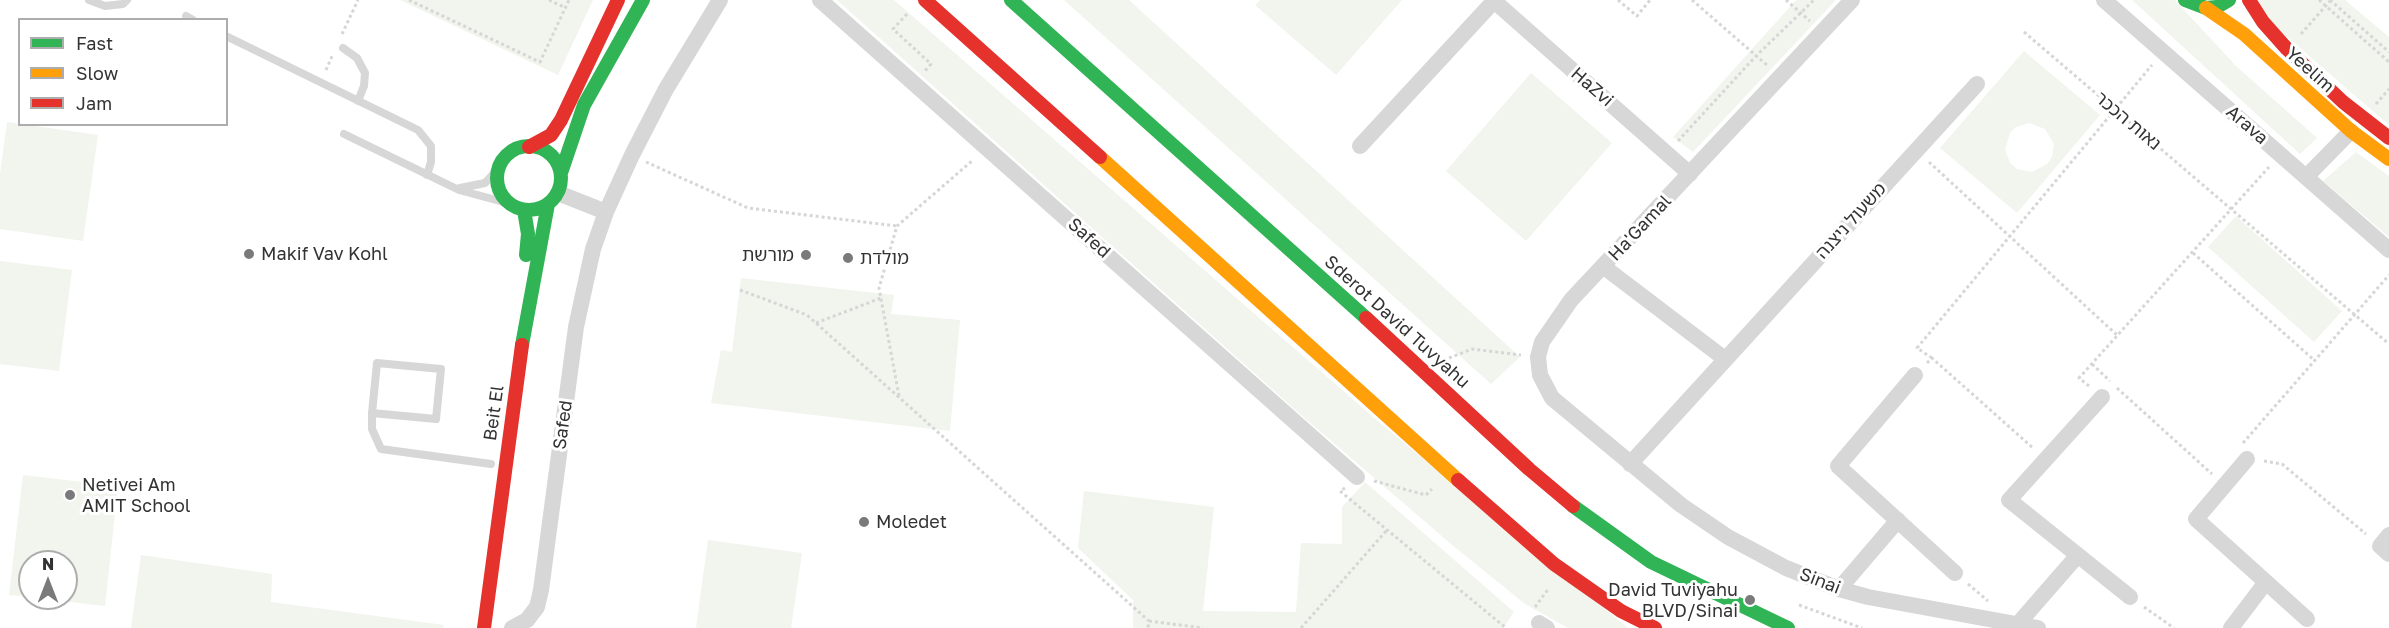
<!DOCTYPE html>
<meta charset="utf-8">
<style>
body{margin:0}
#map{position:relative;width:2389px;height:628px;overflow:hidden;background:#fff;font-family:"Golos Text",sans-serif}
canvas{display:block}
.legend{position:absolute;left:18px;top:18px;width:210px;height:108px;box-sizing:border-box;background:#fff;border:2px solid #adadad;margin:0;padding:8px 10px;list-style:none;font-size:18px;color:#333}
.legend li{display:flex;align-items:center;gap:12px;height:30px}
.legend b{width:30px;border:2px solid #adadad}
.north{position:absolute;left:18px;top:550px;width:60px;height:60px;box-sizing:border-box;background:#fff;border:2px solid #adadad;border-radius:50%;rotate:0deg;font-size:16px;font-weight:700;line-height:24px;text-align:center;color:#333}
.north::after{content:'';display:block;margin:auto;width:21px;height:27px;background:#7a7a7a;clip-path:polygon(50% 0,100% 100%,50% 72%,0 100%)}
</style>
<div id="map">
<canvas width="2389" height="628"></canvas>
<ul class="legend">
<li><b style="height:8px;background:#30b455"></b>Fast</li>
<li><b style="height:8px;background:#ff9f0a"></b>Slow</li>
<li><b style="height:8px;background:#e5322d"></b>Jam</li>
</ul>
<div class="north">N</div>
</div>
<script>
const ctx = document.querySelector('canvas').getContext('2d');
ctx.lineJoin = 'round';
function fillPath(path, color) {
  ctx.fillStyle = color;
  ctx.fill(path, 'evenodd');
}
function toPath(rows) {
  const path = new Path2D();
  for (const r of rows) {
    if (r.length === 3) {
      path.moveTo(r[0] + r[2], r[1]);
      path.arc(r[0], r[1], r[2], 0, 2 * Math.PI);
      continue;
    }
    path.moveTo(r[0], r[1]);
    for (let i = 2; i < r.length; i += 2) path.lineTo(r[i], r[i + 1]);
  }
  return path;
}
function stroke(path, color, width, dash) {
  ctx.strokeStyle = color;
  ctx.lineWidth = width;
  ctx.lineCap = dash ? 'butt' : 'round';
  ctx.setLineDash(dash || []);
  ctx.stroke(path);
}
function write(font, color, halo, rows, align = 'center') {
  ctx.font = font + ' "Golos Text","Noto Sans Hebrew",sans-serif';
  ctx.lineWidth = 6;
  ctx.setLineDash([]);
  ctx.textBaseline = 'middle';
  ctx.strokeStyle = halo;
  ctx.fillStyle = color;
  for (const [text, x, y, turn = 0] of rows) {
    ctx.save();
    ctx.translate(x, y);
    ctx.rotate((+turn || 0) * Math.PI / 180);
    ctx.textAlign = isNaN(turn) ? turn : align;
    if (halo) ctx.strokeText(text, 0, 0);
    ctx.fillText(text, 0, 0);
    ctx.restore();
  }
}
const green = toPath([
 [400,0,593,0,558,75],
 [837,0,894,0,1380,423,1628,628,1568,628,1525,604,1451,544,1300,414],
 [1064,0,1129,0,1520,357,1491,384],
 [1260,0,1402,0,1336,75,1255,5],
 [1796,0,1836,0,1693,152,1673,137],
 [2132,0,2175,0,2236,66,2317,138,2300,154],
 [2256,0,2345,0,2389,37,2389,125,2270,22],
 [2024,51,2100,115,2017,213,1940,148],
 [2029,123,2045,129,2054,144,2052,157,2047,164,2032,172,2017,169,2010,163,2005,149,2010,133,2016,127],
 [1531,73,1612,143,1526,241,1446,171],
 [7,122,98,135,83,241,0,229,0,174],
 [2356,152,2389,176,2389,237,2323,181],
 [2236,216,2342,311,2314,342,2208,247],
 [0,261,72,270,59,371,0,364],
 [741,278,894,295,891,314,960,320,950,431,711,403,721,350,732,352],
 [23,475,118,486,105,606,37,598,66,598,66,562,30,562,30,597,9,595],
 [1365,482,1514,612,1503,628,1133,628,1133,600,1078,548,1084,491,1214,507,1203,611,1296,612,1301,543,1342,544,1342,507],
 [708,540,802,553,791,628,696,628],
 [141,555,272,574,271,602,444,625,443,628,131,628]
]);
const path = toPath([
 [409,0,540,62,569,0],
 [549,0,566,8],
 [1618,0,1637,16,1650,0],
 [1692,0,1768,66],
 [1786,0,1810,21],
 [2319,0,2389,62],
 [2330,0,2389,52],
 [907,14,893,29,931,64,924,72],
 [2024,32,2389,344],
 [342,34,358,0],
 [2301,34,2330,1],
 [326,70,333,54],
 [2376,104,2389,89],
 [1678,141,1756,56,1814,0],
 [646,162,748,208,897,226],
 [1929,162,2118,336],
 [2193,253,2313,359],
 [740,290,807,315,1149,621,1148,628],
 [816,323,881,298],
 [1449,358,1472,349,1521,355],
 [1932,358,1917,348,2152,65],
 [1927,363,1932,358,2034,449],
 [2092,364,2110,381],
 [2089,386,2079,378,2269,167],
 [2117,388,2212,474],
 [899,396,879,288,897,226,973,160],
 [2243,443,2389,275],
 [2264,461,2282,464,2366,534],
 [1374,481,1426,495,1432,489],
 [1345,488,1340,491,1506,628],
 [1968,584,1988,601],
 [1799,605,1862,628],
 [1535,607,1549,588],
 [2144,607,2174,628],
 [1149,621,1203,628],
 [1301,628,1387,530]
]);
const lane = toPath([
 [89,0,105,6,123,4,127,0],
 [186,16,193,20],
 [226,36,418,130,431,146,431,162,427,175],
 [343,48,357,58,365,73,364,86,358,101],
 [344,134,459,190,511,204],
 [460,188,485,183,499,168],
 [372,413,436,419,441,369,377,363,372,413,372,429,381,449,491,464]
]);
const street = toPath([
 [820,0,1357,477],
 [1493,0,1690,174],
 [1852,0,1571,300,1542,342,1538,357,1540,375,1552,398,1681,505,1728,537,1786,568,1839,589,1868,597,2038,628],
 [2104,0,2389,250],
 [1360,146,1494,1],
 [2306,177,2351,131],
 [558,193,606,212],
 [1604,267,1725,359],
 [1915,375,1838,466,1955,573],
 [2102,397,2009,500,2130,597],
 [2247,459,2196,519,2307,619],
 [1630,464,1977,84],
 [2389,535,2380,546,2389,554],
 [1839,589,1898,520],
 [1539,623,1547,628],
 [2017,625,2078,555],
 [512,628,527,620,537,607,541,590,576,327,593,249,606,212,632,155,666,89,720,0],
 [2231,628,2266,582]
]);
const fast = toPath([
 [1011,0,1366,318],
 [2185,0,2206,8,2217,7,2229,0],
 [529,178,32],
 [561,173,584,105,643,0],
 [524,210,528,234,526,255],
 [522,345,548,204],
 [1573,506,1651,562,1788,628]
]);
const slow = toPath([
 [2206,8,2244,34,2351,131,2389,159],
 [1100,157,1458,480]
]);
const jam = toPath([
 [925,0,1100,157],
 [2249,0,2263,22,2287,49,2343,102,2389,138],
 [529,147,551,135,561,120,618,0],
 [1366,318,1529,469,1573,506],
 [1458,480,1554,564,1621,611,1655,628],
 [484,628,522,345]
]);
const markers = [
 [249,254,6,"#7a7a7a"],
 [806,255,6,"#7a7a7a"],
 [848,258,6,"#7a7a7a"],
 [70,495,6,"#7a7a7a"],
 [864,522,6,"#7a7a7a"],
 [1750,600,6,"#7a7a7a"]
];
const streetNames = [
 ["Yeelim",2310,70,42],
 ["HaZvi",1592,87,41],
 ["נאות הככר",2128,121,40],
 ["Arava",2247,125,41],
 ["משעול ניצנה",1851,221,-48],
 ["Ha'Gamal",1640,228,-47],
 ["Safed",1089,238,42],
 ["Sderot David Tuvyahu",1397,322,42],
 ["Beit El",494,413,-82],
 ["Safed",563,425,-82],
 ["Sinai",1820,581,21]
];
const poiNames = [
 ["Makif Vav Kohl",261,254],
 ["מורשת",794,255,"right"],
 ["מולדת",860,258],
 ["Netivei Am",82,485],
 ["AMIT School",82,506],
 ["Moledet",876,522],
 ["David Tuviyahu",1738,590,"right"],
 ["BLVD/Sinai",1738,611,"right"]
];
fillPath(green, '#f1f5ed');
stroke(path, '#d6d6d6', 3, [3, 3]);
stroke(lane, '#d7d7d7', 8);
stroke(street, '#d7d7d7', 16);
stroke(fast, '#30b455', 14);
stroke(slow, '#ff9f0a', 14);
stroke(jam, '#e5322d', 14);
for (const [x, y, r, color] of markers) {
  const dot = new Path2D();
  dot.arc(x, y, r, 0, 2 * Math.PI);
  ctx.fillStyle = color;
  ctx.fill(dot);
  stroke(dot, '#fff', 2);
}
write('18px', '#333', '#fff', streetNames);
write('18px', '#333', '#fff', poiNames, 'left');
</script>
